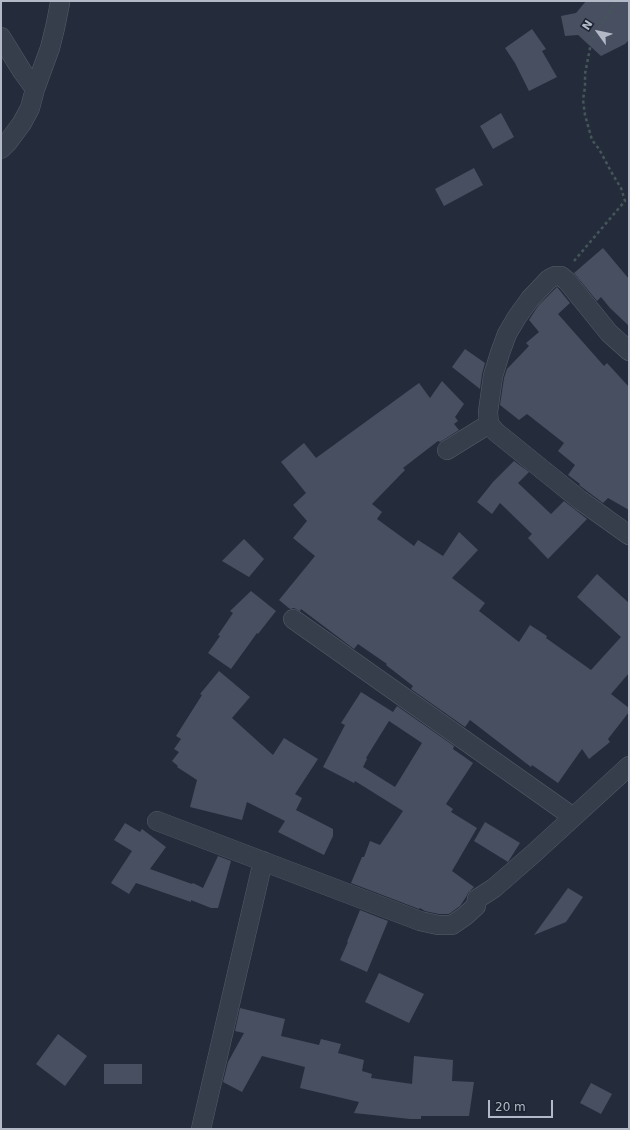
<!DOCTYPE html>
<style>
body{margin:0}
#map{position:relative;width:630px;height:1130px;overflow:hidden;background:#242c3b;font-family:"DejaVu Sans",sans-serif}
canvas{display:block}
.frame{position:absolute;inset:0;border:2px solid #b3b9c7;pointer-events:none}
.north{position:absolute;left:578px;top:12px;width:40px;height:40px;-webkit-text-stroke:3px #1c2330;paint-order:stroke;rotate:303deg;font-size:11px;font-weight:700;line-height:16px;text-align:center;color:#b3b9c7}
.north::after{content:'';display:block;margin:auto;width:14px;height:18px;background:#b3b9c7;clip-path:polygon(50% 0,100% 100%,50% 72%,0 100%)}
.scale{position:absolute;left:488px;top:1100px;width:65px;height:18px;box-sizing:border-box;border:2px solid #b3b9c7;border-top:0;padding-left:5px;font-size:12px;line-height:14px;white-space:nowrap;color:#b3b9c7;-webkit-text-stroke:3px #1c2330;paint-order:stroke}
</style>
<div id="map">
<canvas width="630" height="1130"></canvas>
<div class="frame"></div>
<div class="north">N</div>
<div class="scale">20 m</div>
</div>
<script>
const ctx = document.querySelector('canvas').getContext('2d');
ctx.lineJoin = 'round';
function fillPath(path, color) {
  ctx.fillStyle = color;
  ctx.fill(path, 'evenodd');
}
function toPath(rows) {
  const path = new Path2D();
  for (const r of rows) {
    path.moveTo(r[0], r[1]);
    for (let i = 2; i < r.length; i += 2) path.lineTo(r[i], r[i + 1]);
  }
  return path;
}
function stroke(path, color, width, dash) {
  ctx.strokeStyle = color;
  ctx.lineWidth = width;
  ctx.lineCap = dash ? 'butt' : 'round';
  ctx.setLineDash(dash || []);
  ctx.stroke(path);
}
const building = toPath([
 [586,1,629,1,629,40,625,44,601,56,578,35,565,36,561,16,576,13],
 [532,29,546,49,542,51,557,77,529,91,515,63,505,48],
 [501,113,514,137,493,149,480,126],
 [474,168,483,185,444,206,435,189],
 [603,248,629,279,629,326,610,308,601,297,597,301,574,273],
 [557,287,570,303,558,314,604,366,607,363,629,387,629,510,608,498,603,503,579,485,580,484,568,475,575,465,558,451,564,443,527,414,519,420,500,405,504,378,507,369,529,346,526,343,539,332,529,320,538,306],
 [465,349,485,363,482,374,480,389,452,367],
 [442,381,464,404,455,417,458,421,454,424,459,430,440,442,438,441,403,468,405,470,372,504,382,512,377,519,414,546,418,540,443,556,459,532,478,550,452,578,485,603,479,611,519,642,530,625,547,636,546,638,591,670,621,637,577,597,597,574,629,603,629,673,611,694,629,708,629,712,608,739,610,742,589,759,582,749,558,783,532,765,531,767,470,720,465,727,411,689,413,686,386,665,387,664,358,644,354,649,301,609,300,611,294,608,290,609,279,600,315,556,293,538,307,521,293,505,306,493,281,462,304,443,316,458,419,383,430,398],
 [514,461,529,472,518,483,551,514,564,501,587,519,548,559,528,538,532,534,500,503,492,514,477,502,493,482],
 [244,539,264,559,249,577,222,561],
 [251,591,276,611,258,634,257,633,231,669,208,653,220,636,218,635,233,613,230,611],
 [219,671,250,697,232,718,273,755,284,738,318,759,295,794,302,798,296,810,333,829,333,836,324,855,278,832,285,821,247,802,242,820,190,807,197,780,177,767,178,766,172,761,179,752,174,749,181,739,176,736,202,695,200,694],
 [361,692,393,712,397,706,454,746,453,749,473,763,446,804,453,809,451,812,477,828,452,871,474,887,468,893,466,897,460,906,449,914,439,914,425,911,420,908,419,909,351,883,362,857,364,857,370,841,380,845,403,811,355,781,354,783,323,767,345,725,341,723],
 [389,721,422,743,395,787,363,767,367,759,366,758],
 [485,822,520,843,508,862,474,841],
 [125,823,140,832,142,829,166,847,150,869,192,884,193,883,203,888,218,856,231,861,218,908,211,908,191,900,191,902,136,883,129,894,111,883,132,851,114,840],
 [568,888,583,897,566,922,534,935],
 [360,910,388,921,367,972,340,960,348,942,347,942],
 [379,973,424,994,409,1023,365,1002],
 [240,1008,285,1019,281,1036,319,1045,321,1039,341,1044,338,1053,364,1060,362,1071,372,1074,371,1078,412,1084,414,1056,453,1060,452,1081,474,1082,469,1116,421,1116,421,1119,410,1119,354,1113,359,1102,300,1088,305,1067,262,1056,242,1092,223,1082,228,1062,244,1033,235,1031],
 [58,1034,87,1056,65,1086,36,1064],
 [104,1064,142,1064,142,1084,104,1084],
 [591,1083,612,1094,601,1114,580,1103]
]);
const path = toPath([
 [574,261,625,201,621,188,613,175,599,149,592,140,585,115,583,100,585,87,585,74,591,43,596,31,617,1]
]);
const street = toPath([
 [1,37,22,71,35,89],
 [1,149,8,142,22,123,30,108,35,89,50,48,55,28,60,3],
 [489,424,488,412,493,376,500,353,507,334,517,317,530,299,549,279,555,276,561,276,567,281,609,333,629,351],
 [447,450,489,424,496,432,580,500,629,535],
 [293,619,573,817],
 [157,821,420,921,438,925,452,925,465,916,476,906,477,899,494,888,533,854,629,766],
 [201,1129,263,861]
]);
fillPath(building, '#484f61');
stroke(street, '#555c69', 20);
stroke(path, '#45565b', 2.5, [3, 3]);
stroke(street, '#373e4b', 19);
</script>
